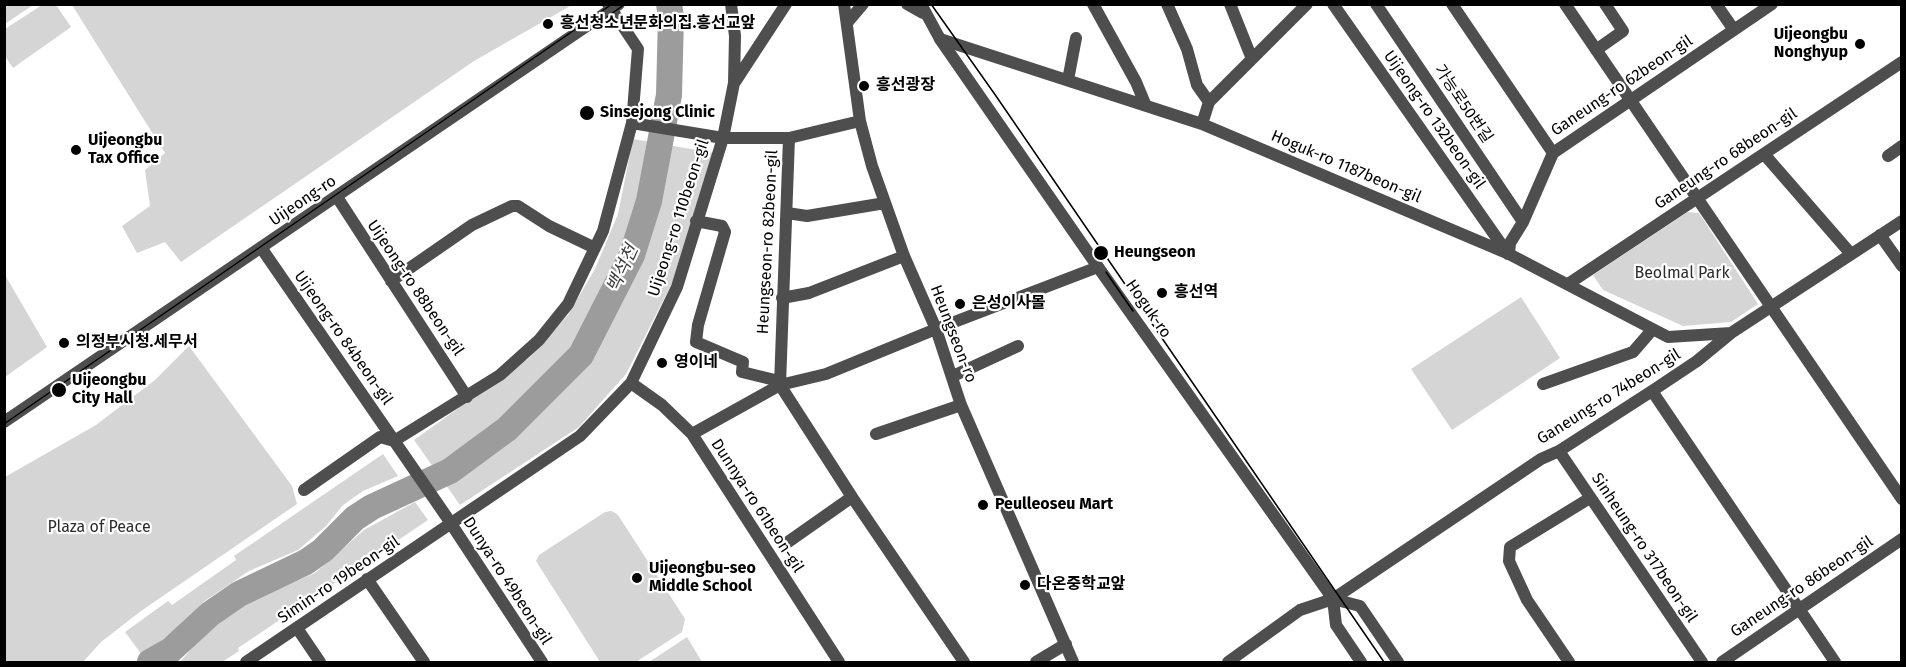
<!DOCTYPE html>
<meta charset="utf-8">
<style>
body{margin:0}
#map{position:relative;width:1906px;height:667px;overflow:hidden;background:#fff;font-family:"Fira Sans",sans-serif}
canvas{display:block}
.frame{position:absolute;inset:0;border:6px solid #000;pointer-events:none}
</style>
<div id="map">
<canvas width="1906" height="667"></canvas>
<div class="frame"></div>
</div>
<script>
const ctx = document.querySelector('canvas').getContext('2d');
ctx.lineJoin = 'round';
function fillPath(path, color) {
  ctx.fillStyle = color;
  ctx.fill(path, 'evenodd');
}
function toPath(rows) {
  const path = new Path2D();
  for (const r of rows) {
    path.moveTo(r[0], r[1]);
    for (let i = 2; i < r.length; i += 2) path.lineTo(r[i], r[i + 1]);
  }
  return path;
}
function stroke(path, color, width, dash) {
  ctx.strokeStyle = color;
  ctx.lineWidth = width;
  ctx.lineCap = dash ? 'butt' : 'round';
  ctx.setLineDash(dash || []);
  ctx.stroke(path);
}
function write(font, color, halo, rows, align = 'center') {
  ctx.font = font + ' "Fira Sans","Noto Sans KR",sans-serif';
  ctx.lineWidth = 4.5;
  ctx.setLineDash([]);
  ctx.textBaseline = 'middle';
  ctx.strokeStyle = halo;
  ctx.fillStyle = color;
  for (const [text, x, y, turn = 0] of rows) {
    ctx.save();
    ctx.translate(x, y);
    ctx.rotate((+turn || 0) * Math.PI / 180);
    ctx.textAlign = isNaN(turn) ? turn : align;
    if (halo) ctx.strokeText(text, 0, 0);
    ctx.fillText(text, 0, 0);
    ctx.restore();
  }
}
const green = toPath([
 [5,4,33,4,33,5,5,24],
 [42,5,56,5,71,27,13,68,5,56,5,29],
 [72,5,572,5,474,61,181,262,165,242,137,253,122,226,150,206,145,170,165,153],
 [633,139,714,153,673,281,626,374,579,427,460,505,414,440,530,357,568,315,595,269,618,214],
 [1688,212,1699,213,1758,304,1731,322,1683,326,1603,290,1593,275],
 [5,275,47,347,5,377,4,377],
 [1521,297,1560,358,1452,430,1411,369],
 [189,346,292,486,297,504,141,611,101,642,83,662,5,662,5,477,96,425,155,380],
 [383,454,398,476,363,491,343,505,326,526,298,550,249,571,203,602,184,624,142,655,125,632,168,601,172,605,236,560,234,556],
 [415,502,428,520,238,648,239,651,222,662,180,662,213,624,240,605,315,573,364,530],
 [612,511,618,515,685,619,682,632,636,662,600,662,536,561,539,555,605,512],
 [687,637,702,662,649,662]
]);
const river = toPath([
 [150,662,171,650,210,614,239,594,306,562,323,550,355,518,372,507,450,471,507,429,581,355,632,255,649,201,669,95,671,17,669,4]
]);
const minor = toPath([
 [844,4,860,121,872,166,904,256,936,329,961,405,1073,662],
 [1093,4,1136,82,1146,106],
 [1167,4,1187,49,1197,85,1209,102],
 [1230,4,1252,59],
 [1333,4,1508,254],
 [1376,4,1523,222],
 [1452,4,1553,153],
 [1565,4,1902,499],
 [1716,4,1734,30],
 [940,39,1202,124,1509,254,1668,337,1731,333],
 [1596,50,1623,31,1605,4],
 [1068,80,1076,38],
 [735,82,786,4],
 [632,123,723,138,789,138,860,121],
 [1202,124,1209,102,1307,4],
 [789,138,780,385,852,497,964,662],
 [1764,154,1851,254],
 [1888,156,1902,146],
 [337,197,467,397],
 [787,213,807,216,885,203],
 [696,221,722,226,725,232,698,325,696,342,743,362,742,372,779,381],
 [1880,235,1902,266],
 [262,249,446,516,542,662],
 [1509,254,1510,243,1523,222,1553,153,1772,4],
 [391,281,472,225,512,206,518,206,549,226,595,248],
 [1568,284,1902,62],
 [782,298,809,293,904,256],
 [953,376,1018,346],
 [631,383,662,405,692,434,839,662],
 [1543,384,1633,352,1652,330],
 [1652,391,1835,662],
 [692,434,780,385,826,374,936,329,1098,267],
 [876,434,961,405],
 [1559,451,1702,662],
 [304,490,380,437,394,441,500,375,539,340,568,304,603,231,632,123,638,49,608,4],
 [788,542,852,497],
 [367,579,424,662],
 [297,628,320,662],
 [246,662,580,436,631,383,677,287,723,138,734,83,735,36,731,4],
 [1036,662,1066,644],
 [1228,662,1300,610,1333,599,1541,459,1559,451,1652,391,1697,361,1731,333,1902,221],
 [1569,662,1527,600,1509,561,1510,547,1590,498],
 [1722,662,1902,539]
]);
const tertiary = toPath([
 [907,4,923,13],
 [921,4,940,39,1098,267,1333,599,1336,625,1361,662],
 [847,23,863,4],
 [4,422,619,4],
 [1333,599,1360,606,1398,662]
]);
const tram = toPath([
 [931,4,996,96,1384,662],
 [607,17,625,4],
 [1106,272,1133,311],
 [4,424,612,4]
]);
const markers = [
 [548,24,6,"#000"],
 [1860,44,6,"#000"],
 [864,86,6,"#000"],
 [587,113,8,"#000"],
 [76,150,6,"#000"],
 [1101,253,8,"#000"],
 [1162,293,6,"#000"],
 [960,304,6,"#000"],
 [64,343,6,"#000"],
 [662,363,6,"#000"],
 [59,390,8,"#000"],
 [983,505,6,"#000"],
 [637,578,6,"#000"],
 [1025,585,6,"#000"]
];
const poiNames = [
 ["흥선청소년문화의집.흥선교앞",560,24],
 ["Uijeongbu",1848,35,"right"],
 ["Nonghyup",1848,53,"right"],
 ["흥선광장",876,86],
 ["Sinsejong Clinic",600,113],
 ["Uijeongbu",88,141],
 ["Tax Office",88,159],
 ["Heungseon",1114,253],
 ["흥선역",1174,293],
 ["은성이사몰",972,304],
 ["의정부시청.세무서",76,343],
 ["영이네",674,363],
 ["Uijeongbu",72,381],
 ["City Hall",72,399],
 ["Peulleoseu Mart",995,505],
 ["Uijeongbu-seo",649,569],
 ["Middle School",649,587],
 ["다온중학교앞",1037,585]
];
const streetNames = [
 ["Ganeung-ro 62beon-gil",1622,86,-34],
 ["가능로50번길",1463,104,56],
 ["Uijeong-ro 132beon-gil",1434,120,55],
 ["Ganeung-ro 68beon-gil",1726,159,-34],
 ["Hoguk-ro 1187beon-gil",1346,167,23],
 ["Uijeong-ro",303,201,-34],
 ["Uijeong-ro 110beon-gil",679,218,-72],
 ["Heungseon-ro 82beon-gil",768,242,-87],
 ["Uijeong-ro 88beon-gil",415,288,56],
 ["Hoguk-ro",1148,309,55],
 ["Heungseon-ro",953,334,69],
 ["Uijeong-ro 84beon-gil",343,338,55],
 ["Ganeung-ro 74beon-gil",1609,397,-32],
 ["Dunnya-ro 61beon-gil",757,506,57],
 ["Sinheung-ro 317beon-gil",1644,548,56],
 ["Simin-ro 19beon-gil",339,580,-34],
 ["Dunya-ro 49beon-gil",507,581,57],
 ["Ganeung-ro 86beon-gil",1802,587,-34]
];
const parkNames = [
 ["Beolmal Park",1682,274],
 ["Plaza of Peace",99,528]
];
const waterNames = [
 ["백석천",623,269,-65]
];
fillPath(green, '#d5d5d5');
stroke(river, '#9c9c9c', 26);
stroke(minor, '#4e4e4e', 12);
stroke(tertiary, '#4e4e4e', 12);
stroke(tram, '#000', 1.5);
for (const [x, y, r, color] of markers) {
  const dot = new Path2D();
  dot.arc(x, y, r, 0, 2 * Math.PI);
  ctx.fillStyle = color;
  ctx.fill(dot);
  stroke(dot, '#fff', 2);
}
write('bold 16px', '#000', '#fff', poiNames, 'left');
write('16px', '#000', '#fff', streetNames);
write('16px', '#2c2c2c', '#fff', parkNames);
write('italic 18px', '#3d3d3d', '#fff', waterNames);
</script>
